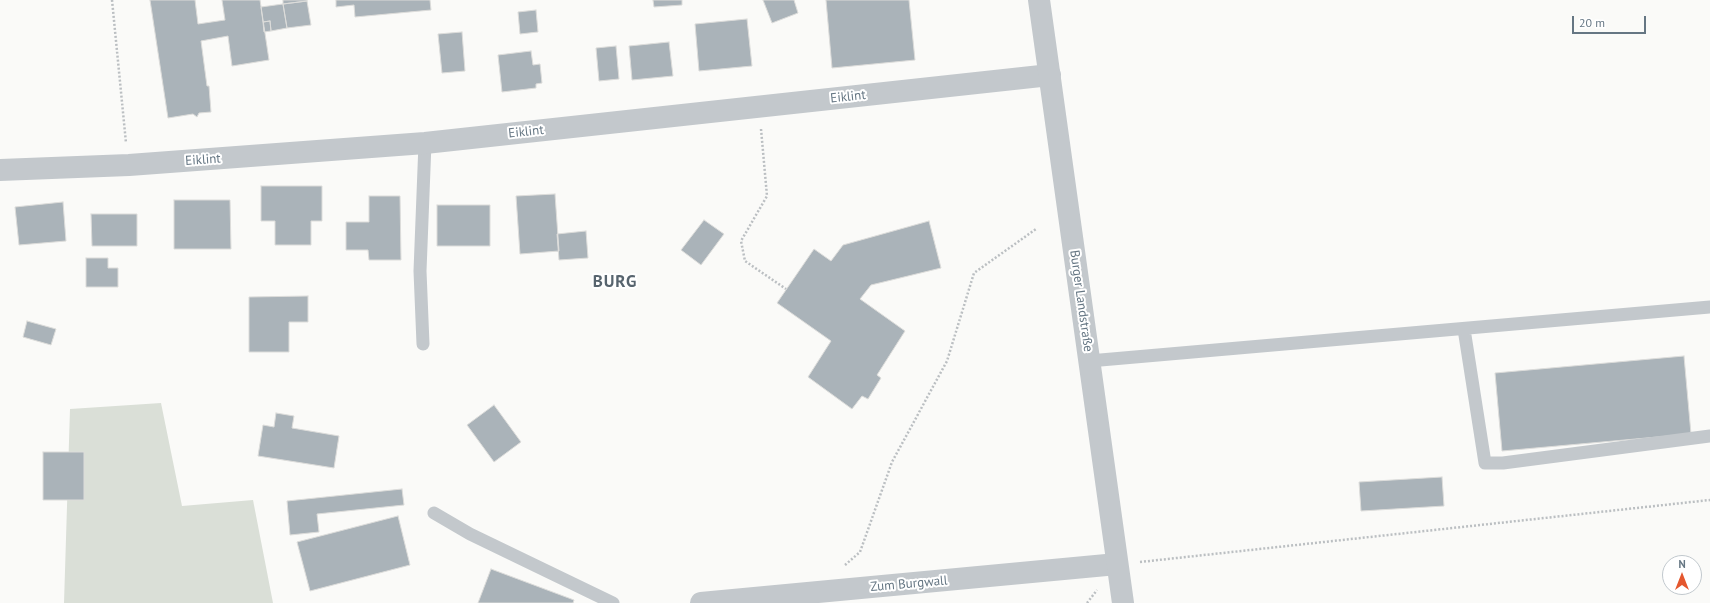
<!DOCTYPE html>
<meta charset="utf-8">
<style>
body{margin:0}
#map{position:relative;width:1710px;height:603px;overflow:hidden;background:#fafaf8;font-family:"PT Sans",sans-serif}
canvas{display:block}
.north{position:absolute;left:1662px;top:555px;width:40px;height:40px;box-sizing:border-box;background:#fff;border:1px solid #c1c8cd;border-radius:50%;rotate:0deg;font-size:11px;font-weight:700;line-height:16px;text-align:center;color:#657683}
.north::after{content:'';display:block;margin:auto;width:14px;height:18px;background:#e4572e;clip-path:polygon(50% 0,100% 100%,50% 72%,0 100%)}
.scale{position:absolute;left:1572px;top:16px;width:74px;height:18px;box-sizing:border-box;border:2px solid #657683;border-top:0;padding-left:5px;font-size:12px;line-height:14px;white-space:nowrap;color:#657683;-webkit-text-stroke:3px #fff;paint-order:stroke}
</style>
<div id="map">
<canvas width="1710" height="603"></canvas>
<div class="north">N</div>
<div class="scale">20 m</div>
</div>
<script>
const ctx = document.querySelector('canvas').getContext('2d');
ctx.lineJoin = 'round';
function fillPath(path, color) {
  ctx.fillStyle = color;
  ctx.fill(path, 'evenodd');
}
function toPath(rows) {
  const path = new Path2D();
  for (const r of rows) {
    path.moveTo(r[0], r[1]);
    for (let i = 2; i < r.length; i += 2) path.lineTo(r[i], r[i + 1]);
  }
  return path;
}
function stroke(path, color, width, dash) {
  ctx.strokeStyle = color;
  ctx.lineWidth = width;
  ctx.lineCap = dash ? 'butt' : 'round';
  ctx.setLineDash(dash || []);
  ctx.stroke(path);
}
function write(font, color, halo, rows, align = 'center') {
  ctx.font = font + ' "PT Sans",sans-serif';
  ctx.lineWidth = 4;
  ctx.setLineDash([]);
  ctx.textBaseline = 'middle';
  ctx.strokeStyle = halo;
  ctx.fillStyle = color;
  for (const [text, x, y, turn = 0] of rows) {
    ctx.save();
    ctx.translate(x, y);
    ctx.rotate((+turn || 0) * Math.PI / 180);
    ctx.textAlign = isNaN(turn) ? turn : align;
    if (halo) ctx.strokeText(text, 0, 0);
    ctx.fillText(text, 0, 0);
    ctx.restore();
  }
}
const green = toPath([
 [161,403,182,506,253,500,273,603,64,603,70,409]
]);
const building = toPath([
 [150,0,195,0,198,24,225,20,222,0,260,0,269,60,232,66,228,36,201,41,207,86,209,86,211,112,199,113,197,117,193,114,168,118,150,0],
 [283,0,307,0,307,1,283,4,283,0],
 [336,0,430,0,431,10,355,17,354,5,336,7,336,0],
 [653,0,682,0,682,5,654,7,653,0],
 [763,0,794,0,798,13,772,23,763,0],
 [826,0,909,0,915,60,832,68,826,0],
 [307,1,311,25,287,28,283,4,307,1],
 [283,4,287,28,271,31,270,21,263,22,261,7,283,4],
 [536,10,538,32,520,34,518,12,536,10],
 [747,19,752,66,699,71,695,24,747,19],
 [270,21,271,31,264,32,263,22,270,21],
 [462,32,465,71,442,73,438,34,462,32],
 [669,42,673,76,632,80,629,46,669,42],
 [616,46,619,79,599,81,596,48,616,46],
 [531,51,533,65,540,64,542,83,536,84,536,88,502,92,498,55,531,51],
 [261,186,322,186,322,221,311,221,311,245,275,245,275,221,261,221,261,186],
 [555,194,559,251,520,254,516,196,555,194],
 [369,196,400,196,401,260,369,260,368,250,346,250,346,222,369,222,369,196],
 [174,200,230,200,231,249,174,249,174,200],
 [63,202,66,241,19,245,15,207,63,202],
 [437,205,490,205,490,246,437,246,437,205],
 [91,214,137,214,137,246,92,246,91,214],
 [704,220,724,234,701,265,681,250,704,220],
 [929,221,941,268,871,285,860,299,905,331,877,375,881,378,868,399,862,396,852,409,808,377,831,341,777,303,814,249,831,261,843,245,929,221],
 [586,231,588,258,559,260,557,234,586,231],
 [86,258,108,258,108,268,118,268,118,287,86,287,86,258],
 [308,296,308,322,289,322,289,352,249,352,249,297,308,296],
 [27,321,56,329,51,345,23,337,27,321],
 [1684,356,1691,434,1502,451,1495,373,1684,356],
 [494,405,521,442,494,462,467,425,494,405],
 [276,413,294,416,292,428,339,436,334,468,258,456,263,425,274,427,276,413],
 [43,452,84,452,84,500,43,500,43,452],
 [1442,477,1444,506,1361,511,1359,482,1442,477],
 [402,489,404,505,317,514,319,532,290,535,287,501,402,489],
 [398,516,410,565,310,591,297,542,398,516],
 [491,569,574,600,573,603,478,603,491,569]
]);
const path = toPath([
 [112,0,126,143],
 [761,129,767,196,741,241,745,261,786,289],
 [1140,562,1710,500],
 [845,565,860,552,892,462,947,361,974,273,1036,229],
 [1087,603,1097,590]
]);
const service = toPath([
 [1464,329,1485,463,1503,463,1710,436],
 [423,344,420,271,425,143],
 [1089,361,1710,307],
 [434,513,470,534,613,603]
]);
const minor = toPath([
 [0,170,129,165,425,143,1050,75],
 [701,603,1117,564]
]);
const tertiary = toPath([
 [1039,0,1123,603]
]);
const streetNames = [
 ["Eiklint",848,97,-6],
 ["Eiklint",526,132,-6],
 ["Eiklint",203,160,-4],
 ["Burger Landstraße",1081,301,82],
 ["Zum Burgwall",909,584,-5]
];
const districtNames = [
 ["BURG",615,282]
];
fillPath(green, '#dadfd7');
fillPath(building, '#aab3b9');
stroke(building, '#dcdcda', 1);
stroke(path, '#bbbfc2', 2.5, [2, 2]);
stroke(service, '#c3c8cc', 13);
stroke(minor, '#c3c8cc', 22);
stroke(tertiary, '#c3c8cc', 22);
write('13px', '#657683', '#fff', streetNames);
ctx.letterSpacing = '1px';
write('bold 17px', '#57646e', '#fff', districtNames);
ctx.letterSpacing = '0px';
</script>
